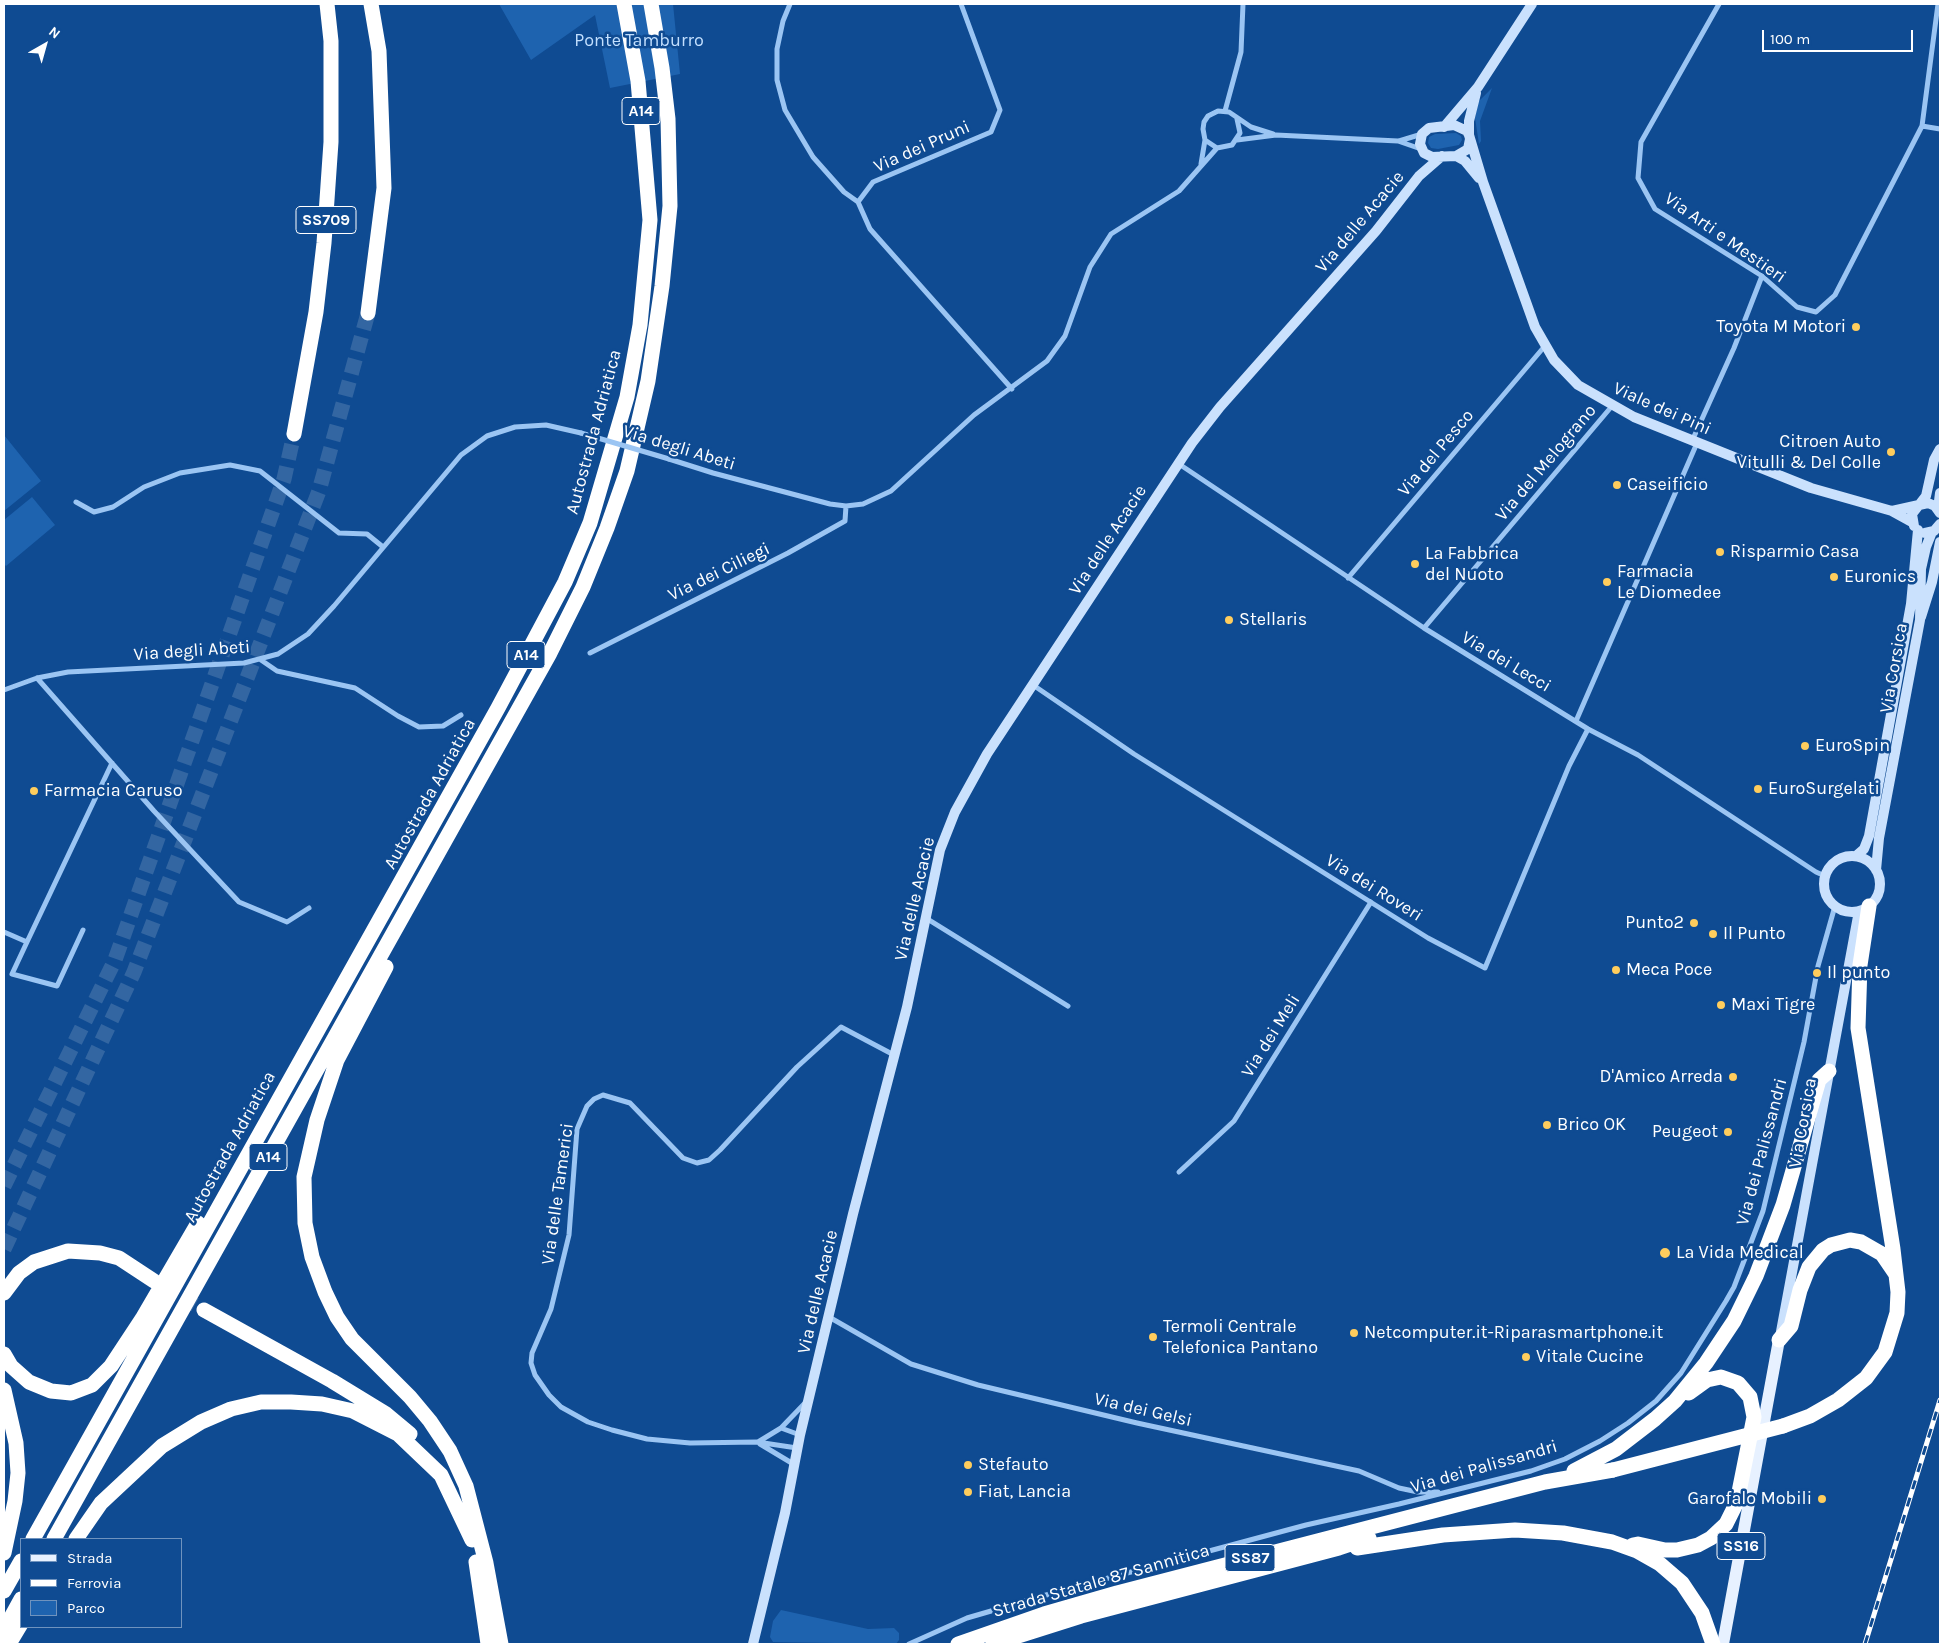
<!DOCTYPE html>
<style>
body{margin:0}
#map{position:relative;width:1944px;height:1648px;overflow:hidden;background:#0f4b92;font-family:Karla,sans-serif}
canvas{display:block}
.frame{position:absolute;inset:0;border:5px solid #fff;pointer-events:none}
.legend{position:absolute;left:20px;top:1538px;width:162px;height:90px;box-sizing:border-box;background:#0f4b92;border:1px solid #6f93be;margin:0;padding:6px 9px;list-style:none;font-size:15px;color:#fff}
.legend li{display:flex;align-items:center;gap:10px;height:25px}
.legend b{width:25px;border:1px solid #6f93be}
.north{position:absolute;left:20px;top:20px;width:50px;height:50px;-webkit-text-stroke:4px #0f4b92;paint-order:stroke;rotate:38deg;font-size:14px;font-weight:700;line-height:20px;text-align:center;color:#fff}
.north::after{content:'';display:block;margin:auto;width:18px;height:22px;background:#fff;clip-path:polygon(50% 0,100% 100%,50% 72%,0 100%)}
.scale{position:absolute;left:1762px;top:30px;width:151px;height:22px;box-sizing:border-box;border:2px solid #fff;border-top:0;padding-left:6px;font-size:15px;line-height:18px;white-space:nowrap;color:#fff;-webkit-text-stroke:4px #0f4b92;paint-order:stroke}
</style>
<div id="map">
<canvas width="1944" height="1648"></canvas>
<div class="frame"></div>
<ul class="legend">
<li><b style="height:6px;background:#e7f1ff"></b>Strada</li>
<li><b style="height:6px;background:#fff"></b>Ferrovia</li>
<li><b style="height:14px;background:#1e63af"></b>Parco</li>
</ul>
<div class="north">N</div>
<div class="scale">100 m</div>
</div>
<script>
const ctx = document.querySelector('canvas').getContext('2d');
ctx.lineJoin = 'round';
function fillPath(path, color) {
  ctx.fillStyle = color;
  ctx.fill(path, 'evenodd');
}
function toPath(rows) {
  const path = new Path2D();
  for (const r of rows) {
    if (r.length === 3) {
      path.moveTo(r[0] + r[2], r[1]);
      path.arc(r[0], r[1], r[2], 0, 2 * Math.PI);
      continue;
    }
    path.moveTo(r[0], r[1]);
    for (let i = 2; i < r.length; i += 2) path.lineTo(r[i], r[i + 1]);
  }
  return path;
}
function stroke(path, color, width, dash) {
  ctx.strokeStyle = color;
  ctx.lineWidth = width;
  ctx.lineCap = dash ? 'butt' : 'round';
  ctx.setLineDash(dash || []);
  ctx.stroke(path);
}
function write(font, color, halo, rows, align = 'center') {
  ctx.font = font + ' Karla,sans-serif';
  ctx.lineWidth = 5;
  ctx.setLineDash([]);
  ctx.textBaseline = 'middle';
  ctx.strokeStyle = halo;
  ctx.fillStyle = color;
  for (const [text, x, y, turn = 0] of rows) {
    ctx.save();
    ctx.translate(x, y);
    ctx.rotate((+turn || 0) * Math.PI / 180);
    ctx.textAlign = isNaN(turn) ? turn : align;
    if (halo) ctx.strokeText(text, 0, 0);
    ctx.fillText(text, 0, 0);
    ctx.restore();
  }
}
const green = toPath([
 [499,4,673,4,680,74,610,88,595,15,531,60],
 [1492,88,1480,121,1481,141,1479,144,1475,118,1478,102],
 [1456,133,1461,136,1462,140,1459,145,1438,149,1431,148,1428,143,1429,137,1435,134],
 [4,435,41,481,4,511],
 [32,497,55,525,6,566,4,564,4,520],
 [781,1610,868,1629,894,1628,899,1633,899,1640,896,1644,773,1642,770,1637,773,1621]
]);
const highwayTunnel = toPath([
 [4,1186,115,960,284,479,294,434],
 [4,1249,134,972,319,491,368,313],
 [162,1286,204,1310]
]);
const street = toPath([
 [790,4,783,21,777,49,777,80,785,110,813,157,844,192,858,202],
 [961,4,1000,110,991,132,873,182,858,202,870,229,1012,389],
 [1719,4,1641,142,1638,178,1655,209,1762,276,1797,307,1816,312,1835,295,1922,126,1938,4],
 [1225,111,1241,52,1243,4],
 [1237,119,1240,133,1232,145,1217,148,1205,140,1203,129,1204,122,1208,116,1218,111,1229,112,1251,127,1273,134],
 [1922,126,1940,129],
 [1237,140,1276,135,1398,141,1421,149],
 [1399,141,1422,134],
 [1201,164,1205,140],
 [1692,441,1734,348,1762,276],
 [669,459,713,473,830,504,846,506,863,504,891,491,974,415,1047,361,1065,336,1090,267,1111,234,1179,191,1217,148],
 [1179,464,1424,628,1588,729,1638,755,1816,872,1825,876],
 [76,502,94,512,113,507,144,487,180,473,230,465,260,471,339,533,367,534,383,547],
 [1348,578,1544,347],
 [1424,628,1612,406],
 [590,653,788,553,845,521,846,506],
 [261,660,277,671,355,688,398,716,419,727,443,726,461,715],
 [37,678,154,811,239,902,287,922,309,908],
 [1033,685,1134,754,1428,938,1485,968,1569,766,1588,729],
 [4,690,37,678,68,672,244,663,278,654,308,634,334,606,461,455,487,436,515,427,546,425,581,433],
 [1576,721,1697,443],
 [926,918,1068,1006],
 [4,932,27,942,112,763],
 [27,942,12,974,57,986,83,930],
 [1179,1172,1234,1121,1371,902],
 [829,1317,911,1364,978,1385,1137,1423,1359,1471,1399,1488,1418,1492,1438,1492],
 [781,1428,800,1435],
 [758,1442,781,1428,805,1403],
 [760,1444,795,1465],
 [797,1448,757,1442,690,1443,647,1439,612,1430,588,1422,561,1407,549,1395,535,1375,531,1363,532,1353,551,1309,569,1235,577,1129,587,1106,594,1099,603,1095,630,1103,683,1158,697,1163,709,1160,720,1150,797,1067,841,1027,894,1055],
 [909,1644,967,1618,1060,1591,1306,1525,1399,1504,1531,1471,1565,1459,1600,1441,1628,1423,1656,1401,1681,1373,1726,1301,1734,1287,1763,1211,1804,1042,1818,966,1835,906]
]);
const secondary = toPath([
 [1444,127,1478,87,1532,4],
 [1469,135,1469,121,1476,93],
 [1470,139,1468,149,1456,156,1432,157,1424,153,1420,144,1422,134,1429,128,1454,125,1467,131,1469,135,1483,182,1535,327,1554,360,1578,385,1634,417,1811,488,1892,511,1912,522],
 [1456,156,1465,161,1479,178],
 [1938,509,1940,493],
 [1892,511,1928,503,1935,506,1940,513],
 [1914,526,1912,514,1926,496,1934,460,1940,449],
 [1925,533,1934,531,1940,524],
 [1921,617,1932,582,1940,542],
 [1856,856,1864,849,1869,836,1911,604,1918,530],
 [1852,884,28],
 [1876,870,1879,838,1920,620,1921,569,1926,547,1932,532],
 [1780,1337,1859,911],
 [753,1644,785,1513,800,1435,853,1214,907,1007,940,850,955,812,987,754,1192,443,1220,407,1376,231,1419,176,1442,156]
]);
const primary = toPath([
 [1723,1644,1779,1340]
]);
const highway = toPath([
 [368,313,384,188,379,51,371,4],
 [294,434,316,312,324,243,331,142,331,41,327,4],
 [386,967,337,1060,317,1120,304,1177,305,1223,312,1257,325,1292,337,1317,352,1339,410,1397,430,1421,450,1451,466,1486,486,1563,501,1644],
 [4,1293,19,1273,34,1262,68,1251,100,1253,119,1258,154,1281],
 [204,1310,332,1381,386,1414,410,1434],
 [1779,1340,1791,1326,1800,1290,1809,1267,1823,1250,1831,1245,1850,1240,1861,1242,1882,1254,1895,1273],
 [4,1354,11,1366,29,1382,51,1391,71,1393,92,1385,111,1366,142,1319,198,1223],
 [4,1390,16,1443,18,1473,15,1501,4,1553],
 [1783,1426,1810,1416,1838,1400,1866,1378,1885,1352,1897,1313,1898,1292,1893,1249,1858,1028,1860,965,1869,906],
 [1574,1471,1616,1449,1655,1419,1675,1401,1706,1363,1734,1321,1756,1276,1783,1205,1819,1080,1829,1071],
 [33,1539,498,708,565,582,590,523,627,397,640,325,650,220,638,81,624,4],
 [54,1539,550,653,583,587,607,528,627,471,648,381,662,286,670,206,668,119,662,68,651,4],
 [76,1539,101,1503,162,1446,201,1422,231,1409,261,1402,291,1402,322,1404,353,1411,398,1434,441,1475,472,1540],
 [1633,1545,1638,1544,1665,1550,1677,1550,1698,1545,1711,1538,1726,1524,1737,1502,1754,1417,1750,1397,1738,1383,1721,1377,1707,1380,1689,1393],
 [1357,1548,1443,1535,1515,1530,1563,1533,1612,1542,1637,1551,1660,1564,1682,1583,1702,1613,1713,1644],
 [476,1562,488,1644],
 [4,1591,21,1561],
 [4,1630,21,1599],
 [9,1644,21,1624],
 [958,1644,1044,1614,1117,1593,1545,1482,1613,1470],
 [993,1644,1081,1616,1339,1548,1369,1538]
]);
const rail = toPath([
 [1865,1644,1940,1400]
]);
const streetBridge = toPath([
 [581,433,669,459]
]);
const highwayBridge = toPath([
 [1613,1470,1783,1426]
]);
const markers = [
 [1856,327,5,"#ffcd5d"],
 [1891,452,5,"#ffcd5d"],
 [1617,485,5,"#ffcd5d"],
 [1720,552,5,"#ffcd5d"],
 [1415,564,5,"#ffcd5d"],
 [1834,577,5,"#ffcd5d"],
 [1607,582,5,"#ffcd5d"],
 [1229,620,5,"#ffcd5d"],
 [1805,746,5,"#ffcd5d"],
 [1758,789,5,"#ffcd5d"],
 [34,791,5,"#ffcd5d"],
 [1694,923,5,"#ffcd5d"],
 [1713,934,5,"#ffcd5d"],
 [1616,970,5,"#ffcd5d"],
 [1817,973,5,"#ffcd5d"],
 [1721,1005,5,"#ffcd5d"],
 [1733,1077,5,"#ffcd5d"],
 [1547,1125,5,"#ffcd5d"],
 [1728,1132,5,"#ffcd5d"],
 [1665,1253,6,"#ffcd5d"],
 [1354,1333,5,"#ffcd5d"],
 [1153,1337,5,"#ffcd5d"],
 [1526,1357,5,"#ffcd5d"],
 [968,1465,5,"#ffcd5d"],
 [968,1492,5,"#ffcd5d"],
 [1822,1499,5,"#ffcd5d"]
];
const shields = [
 [641,111,38],
 [326,220,60],
 [526,655,38],
 [268,1157,38],
 [1741,1546,48],
 [1250,1558,50]
];
const shieldNames = [
 ["A14",641,111],
 ["SS709",326,220],
 ["A14",526,655],
 ["A14",268,1157],
 ["SS16",1741,1546],
 ["SS87",1250,1558]
];
const parkNames = [
 ["Ponte Tamburro",639,41]
];
const streetNames = [
 ["Via dei Pruni",922,147,-24],
 ["Via delle Acacie",1360,222,-50],
 ["Via Arti e Mestieri",1725,238,35],
 ["Viale dei Pini",1662,409,24],
 ["Autostrada Adriatica",594,432,-75],
 ["Via degli Abeti",679,448,17],
 ["Via del Pesco",1436,453,-50],
 ["Via del Melograno",1546,463,-50],
 ["Via delle Acacie",1108,540,-57],
 ["Via dei Ciliegi",719,572,-26],
 ["Via degli Abeti",192,651,-4],
 ["Via dei Lecci",1506,662,31],
 ["Via Corsica",1894,668,-80],
 ["Autostrada Adriatica",430,794,-61],
 ["Via dei Roveri",1374,888,32],
 ["Via delle Acacie",915,899,-77],
 ["Via dei Meli",1271,1036,-58],
 ["Via Corsica",1803,1123,-80],
 ["Autostrada Adriatica",230,1147,-61],
 ["Via dei Palissandri",1762,1152,-75],
 ["Via delle Tamerici",558,1194,-82],
 ["Via delle Acacie",818,1292,-77],
 ["Via dei Gelsi",1143,1410,13],
 ["Via dei Palissandri",1484,1467,-16],
 ["Strada Statale 87 Sannitica",1101,1581,-16]
];
const poiNames = [
 ["Toyota M Motori",1846,327,"right"],
 ["Citroen Auto",1881,442,"right"],
 ["Vitulli & Del Colle",1881,463,"right"],
 ["Caseificio",1627,485],
 ["Risparmio Casa",1730,552],
 ["La Fabbrica",1425,554],
 ["del Nuoto",1425,575],
 ["Farmacia",1617,572],
 ["Le Diomedee",1617,593],
 ["Euronics",1844,577],
 ["Stellaris",1239,620],
 ["EuroSpin",1815,746],
 ["EuroSurgelati",1768,789],
 ["Farmacia Caruso",44,791],
 ["Punto2",1684,923,"right"],
 ["Il Punto",1723,934],
 ["Meca Poce",1626,970],
 ["Il punto",1827,973],
 ["Maxi Tigre",1731,1005],
 ["D'Amico Arreda",1723,1077,"right"],
 ["Brico OK",1557,1125],
 ["Peugeot",1718,1132,"right"],
 ["La Vida Medical",1676,1253],
 ["Termoli Centrale",1163,1327],
 ["Telefonica Pantano",1163,1348],
 ["Netcomputer.it-Riparasmartphone.it",1364,1333],
 ["Vitale Cucine",1536,1357],
 ["Stefauto",978,1465],
 ["Fiat, Lancia",978,1492],
 ["Garofalo Mobili",1812,1499,"right"]
];
fillPath(green, '#1e63af');
stroke(highwayTunnel, '#3366a2', 15, [15, 8]);
stroke(street, '#9bc5f3', 5);
stroke(secondary, '#cae1fd', 10);
stroke(primary, '#e7f1ff', 12);
stroke(highway, '#fff', 15);
stroke(rail, '#fff', 5);
stroke(rail, '#0f4b92', 3, [9]);
stroke(streetBridge, '#9bc5f3', 5);
stroke(highwayBridge, '#fff', 15);
for (const [x, y, r, color] of markers) {
  const dot = new Path2D();
  dot.arc(x, y, r, 0, 2 * Math.PI);
  ctx.fillStyle = color;
  ctx.fill(dot);
  stroke(dot, '#0f4b92', 2);
}
for (const [x, y, w] of shields) {
  const box = new Path2D();
  box.roundRect(x - w / 2, y - 13.5, w, 27, 4);
  ctx.fillStyle = '#0f4b92';
  ctx.fill(box);
  stroke(box, '#fff', 1);
}
write('bold 16px', '#fff', null, shieldNames);
write('18px', '#c2dffe', '#0f4b92', parkNames);
write('18px', '#fff', '#0f4b92', streetNames);
write('18px', '#fff', '#0f4b92', poiNames, 'left');
</script>
